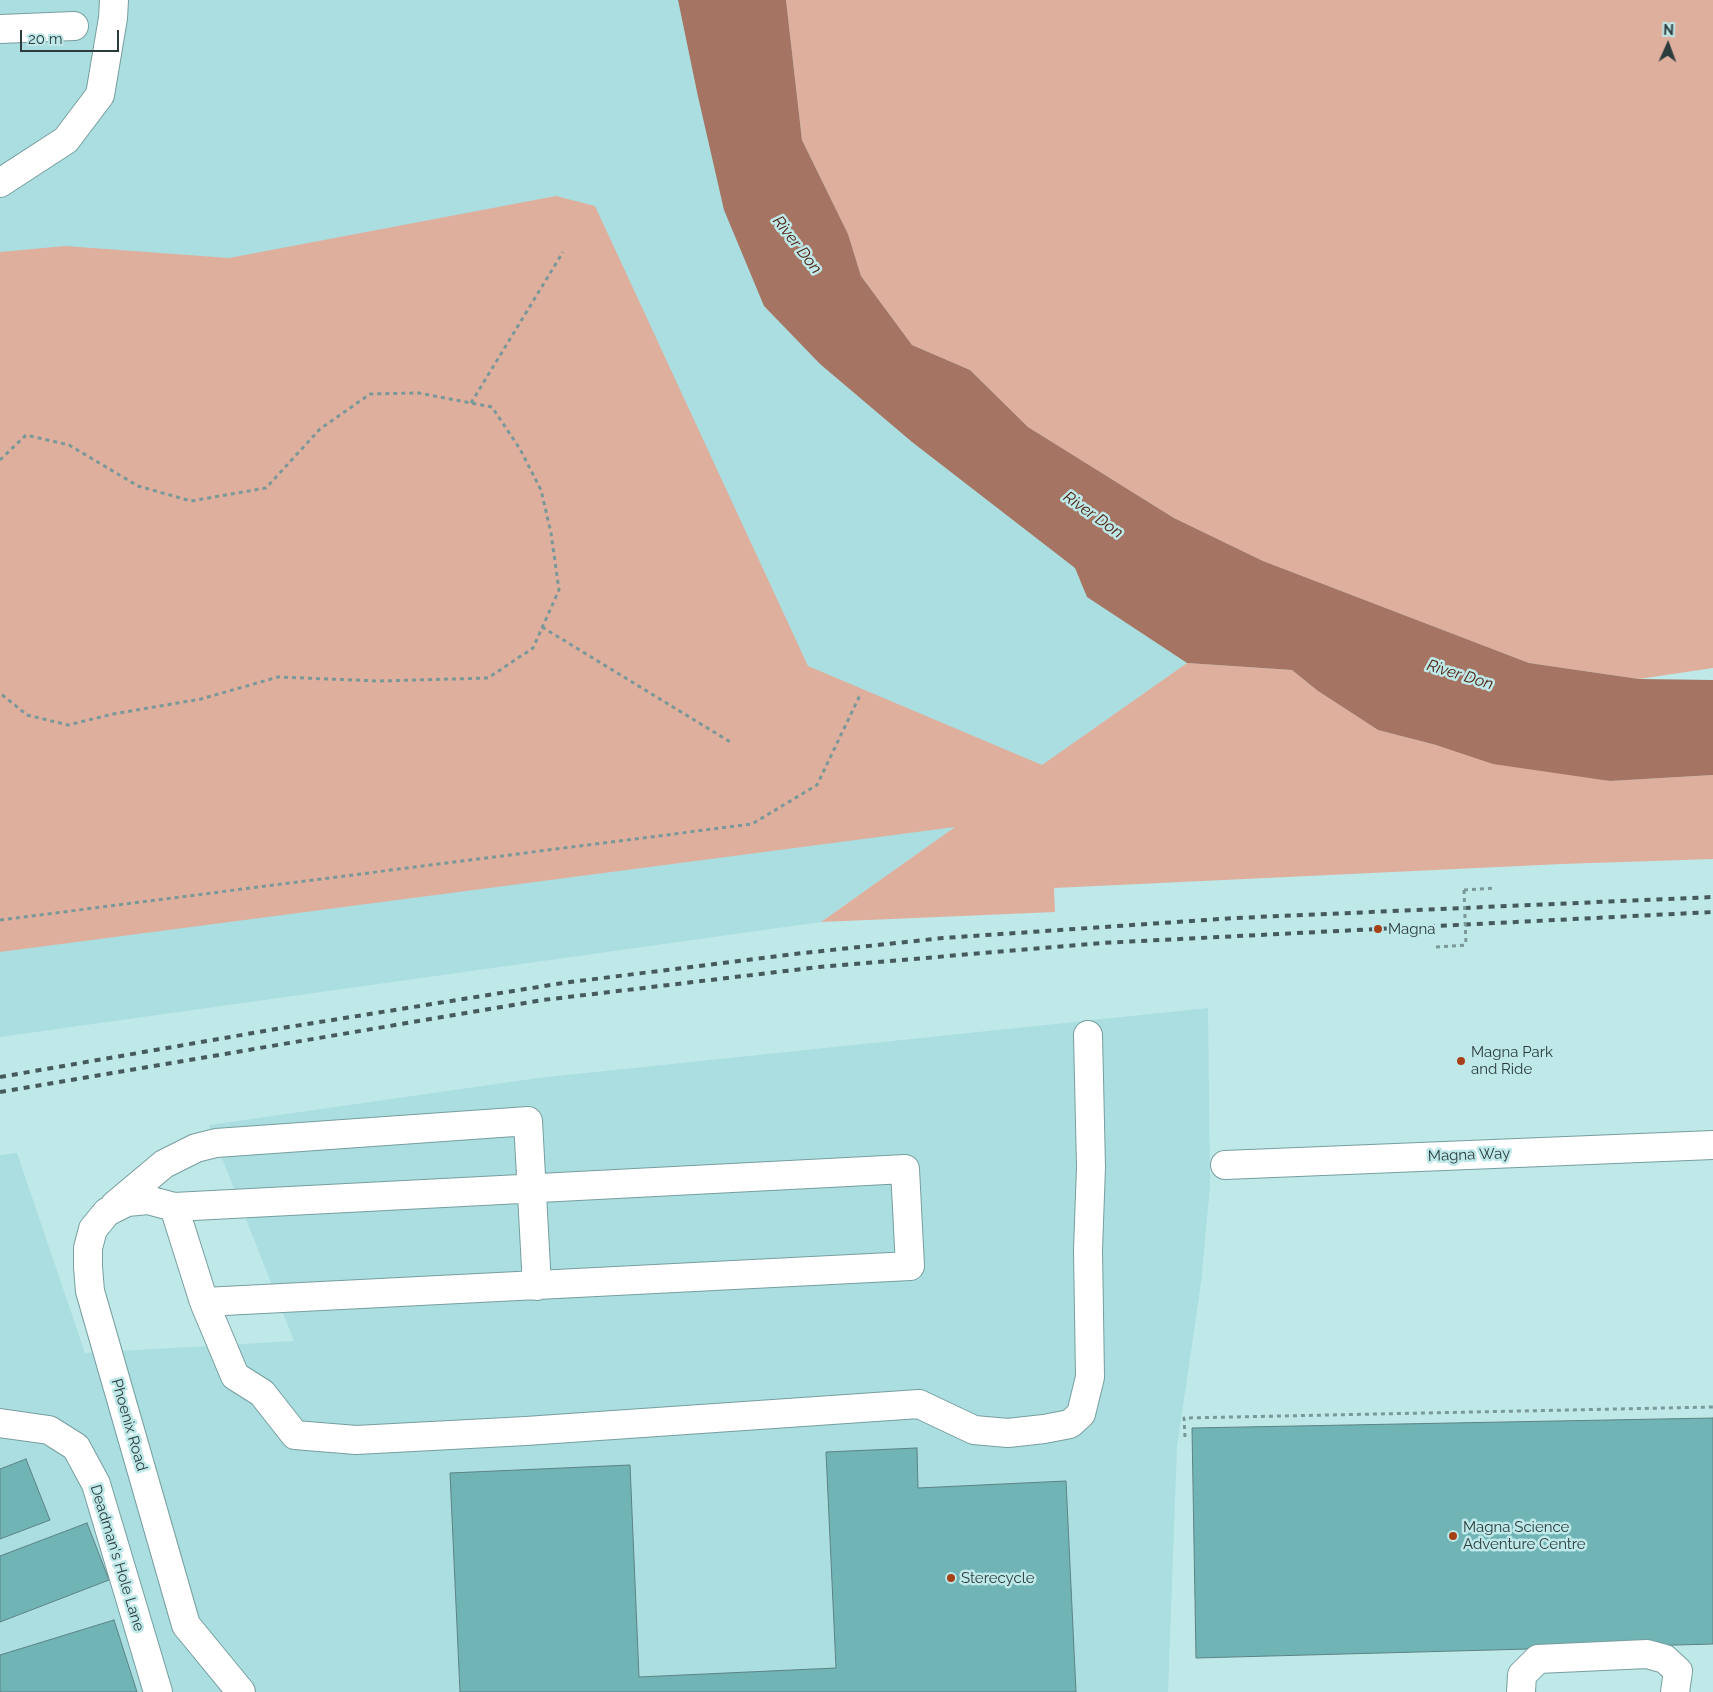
<!DOCTYPE html>
<style>
body{margin:0}
#map{position:relative;width:1713px;height:1692px;overflow:hidden;background:#bfe8e9;font-family:Raleway,sans-serif}
canvas{display:block}
.north{position:absolute;left:1643px;top:20px;width:50px;height:50px;-webkit-text-stroke:4px #bfe8e9;paint-order:stroke;rotate:2deg;font-size:14px;font-weight:700;line-height:20px;text-align:center;color:#2c3c3d}
.north::after{content:'';display:block;margin:auto;width:18px;height:22px;background:#2c3c3d;clip-path:polygon(50% 0,100% 100%,50% 72%,0 100%)}
.scale{position:absolute;left:20px;top:30px;width:99px;height:22px;box-sizing:border-box;border:2px solid #2c3c3d;border-top:0;padding-left:6px;font-size:15px;line-height:18px;white-space:nowrap;color:#2c3c3d;-webkit-text-stroke:4px #bfe8e9;paint-order:stroke}
</style>
<div id="map">
<canvas width="1713" height="1692"></canvas>
<div class="north">N</div>
<div class="scale">20 m</div>
</div>
<script>
const ctx = document.querySelector('canvas').getContext('2d');
ctx.lineJoin = 'round';
function fillPath(path, color) {
  ctx.fillStyle = color;
  ctx.fill(path, 'evenodd');
}
function toPath(rows) {
  const path = new Path2D();
  for (const r of rows) {
    path.moveTo(r[0], r[1]);
    for (let i = 2; i < r.length; i += 2) path.lineTo(r[i], r[i + 1]);
  }
  return path;
}
function stroke(path, color, width, dash) {
  ctx.strokeStyle = color;
  ctx.lineWidth = width;
  ctx.lineCap = dash ? 'butt' : 'round';
  ctx.setLineDash(dash || []);
  ctx.stroke(path);
}
function write(font, color, halo, rows, align = 'center') {
  ctx.font = font + ' Raleway,sans-serif';
  ctx.lineWidth = 5;
  ctx.setLineDash([]);
  ctx.textBaseline = 'middle';
  ctx.strokeStyle = halo;
  ctx.fillStyle = color;
  for (const [text, x, y, turn = 0] of rows) {
    ctx.save();
    ctx.translate(x, y);
    ctx.rotate((+turn || 0) * Math.PI / 180);
    ctx.textAlign = isNaN(turn) ? turn : align;
    if (halo) ctx.strokeText(text, 0, 0);
    ctx.fillText(text, 0, 0);
    ctx.restore();
  }
}
const built = toPath([
 [0,0,678,0,697,92,764,306,820,364,912,442,1075,568,1087,597,1187,663,821,922,0,1037],
 [1208,1008,1210,1186,1201,1283,1177,1447,1168,1692,0,1692,0,1155,17,1153,85,1353,294,1341,209,1125,538,1078]
]);
const green = toPath([
 [786,0,1713,0,1713,668,1639,679,1529,663,1263,561,1174,518,1028,427,970,370,912,345,861,276,848,234,802,140],
 [556,196,595,206,808,666,1042,765,1187,663,1292,670,1318,691,1378,730,1436,745,1610,781,1713,775,1713,859,1562,864,1054,888,1055,912,821,922,955,827,0,952,0,252,65,246,229,258]
]);
const water = toPath([
 [678,0,786,0,802,140,848,234,861,276,912,345,970,370,1028,427,1174,518,1263,561,1529,663,1639,679,1713,680,1713,775,1610,781,1493,764,1436,745,1378,730,1318,691,1292,670,1187,663,1087,597,1075,568,912,442,820,364,764,306,724,210,697,92]
]);
const building = toPath([
 [1713,1418,1713,1644,1196,1658,1192,1428,1713,1418],
 [917,1448,918,1488,1066,1481,1076,1692,460,1692,450,1473,630,1465,639,1677,836,1668,826,1452,917,1448],
 [26,1459,50,1520,0,1539,0,1469,26,1459],
 [87,1523,109,1580,0,1622,0,1556,87,1523],
 [114,1620,137,1692,0,1692,0,1655,114,1620]
]);
const path = toPath([
 [471,403,563,252],
 [0,460,26,435,69,445,138,486,191,501,266,488,320,429,370,394,419,393,492,407,520,449,541,490,551,533,559,590,533,648,488,678,379,681,278,677,201,699,113,714,68,725,27,715,0,693],
 [542,627,732,743],
 [1464,890,1496,888],
 [0,920,752,824,817,785,861,693],
 [1436,947,1466,945],
 [1185,1437,1184,1418,1713,1407]
]);
const minor = toPath([
 [0,29,74,26],
 [0,183,66,140,100,95,113,18,114,0],
 [1225,1165,1713,1145],
 [115,1205,164,1164,196,1148,216,1143,528,1121,537,1286],
 [174,1207,204,1302,235,1376,262,1393,295,1435,356,1440,526,1431,919,1404,974,1430,1008,1433,1044,1429,1070,1424,1081,1414,1090,1377,1088,1250,1091,1167,1088,1035],
 [204,1302,910,1266,905,1169,174,1207,148,1200,127,1202,107,1212,93,1229,88,1248,88,1267,90,1291,186,1625,241,1692],
 [0,1423,49,1430,76,1447,96,1484,158,1692],
 [1521,1692,1522,1675,1538,1659,1647,1654,1665,1659,1678,1671,1675,1692]
]);
const rail = toPath([
 [0,1077,276,1029,563,983,794,954,943,938,1235,918,1713,897],
 [0,1092,543,1000,819,967,1101,943,1713,912]
]);
const pathBridge = toPath([
 [1464,890,1466,945]
]);
const markers = [
 [1378,929,5,"#a64117"],
 [1461,1061,5,"#a64117"],
 [1453,1536,5,"#a64117"],
 [951,1578,5,"#a64117"]
];
const poiNames = [
 ["Magna",1388,929],
 ["Magna Park",1471,1052],
 ["and Ride",1471,1069],
 ["Magna Science",1463,1527],
 ["Adventure Centre",1463,1544],
 ["Sterecycle",961,1578]
];
const streetNames = [
 ["Magna Way",1469,1155,-2],
 ["Phoenix Road",129,1425,74],
 ["Deadman's Hole Lane",117,1558,73]
];
const waterNames = [
 ["River Don",797,245,52],
 ["River Don",1093,515,35],
 ["River Don",1460,675,17]
];
fillPath(built, '#abdee0');
fillPath(green, '#dfaf9e');
fillPath(water, '#a57462');
fillPath(building, '#70b4b6');
stroke(building, '#5d8384', 1);
stroke(minor, '#779e9f', 30);
stroke(path, '#7b9899', 3, [4, 4]);
stroke(minor, '#fff', 28);
stroke(rail, '#465a5b', 4, [6, 6]);
stroke(pathBridge, '#7b9899', 3, [4, 4]);
for (const [x, y, r, color] of markers) {
  const dot = new Path2D();
  dot.arc(x, y, r, 0, 2 * Math.PI);
  ctx.fillStyle = color;
  ctx.fill(dot);
  stroke(dot, '#bfe8e9', 2);
}
write('15px', '#2c3c3d', '#bfe8e9', poiNames, 'left');
write('15px', '#2c3c3d', '#bfe8e9', streetNames);
write('italic 16px', '#4c1c09', '#bfe8e9', waterNames);
</script>
